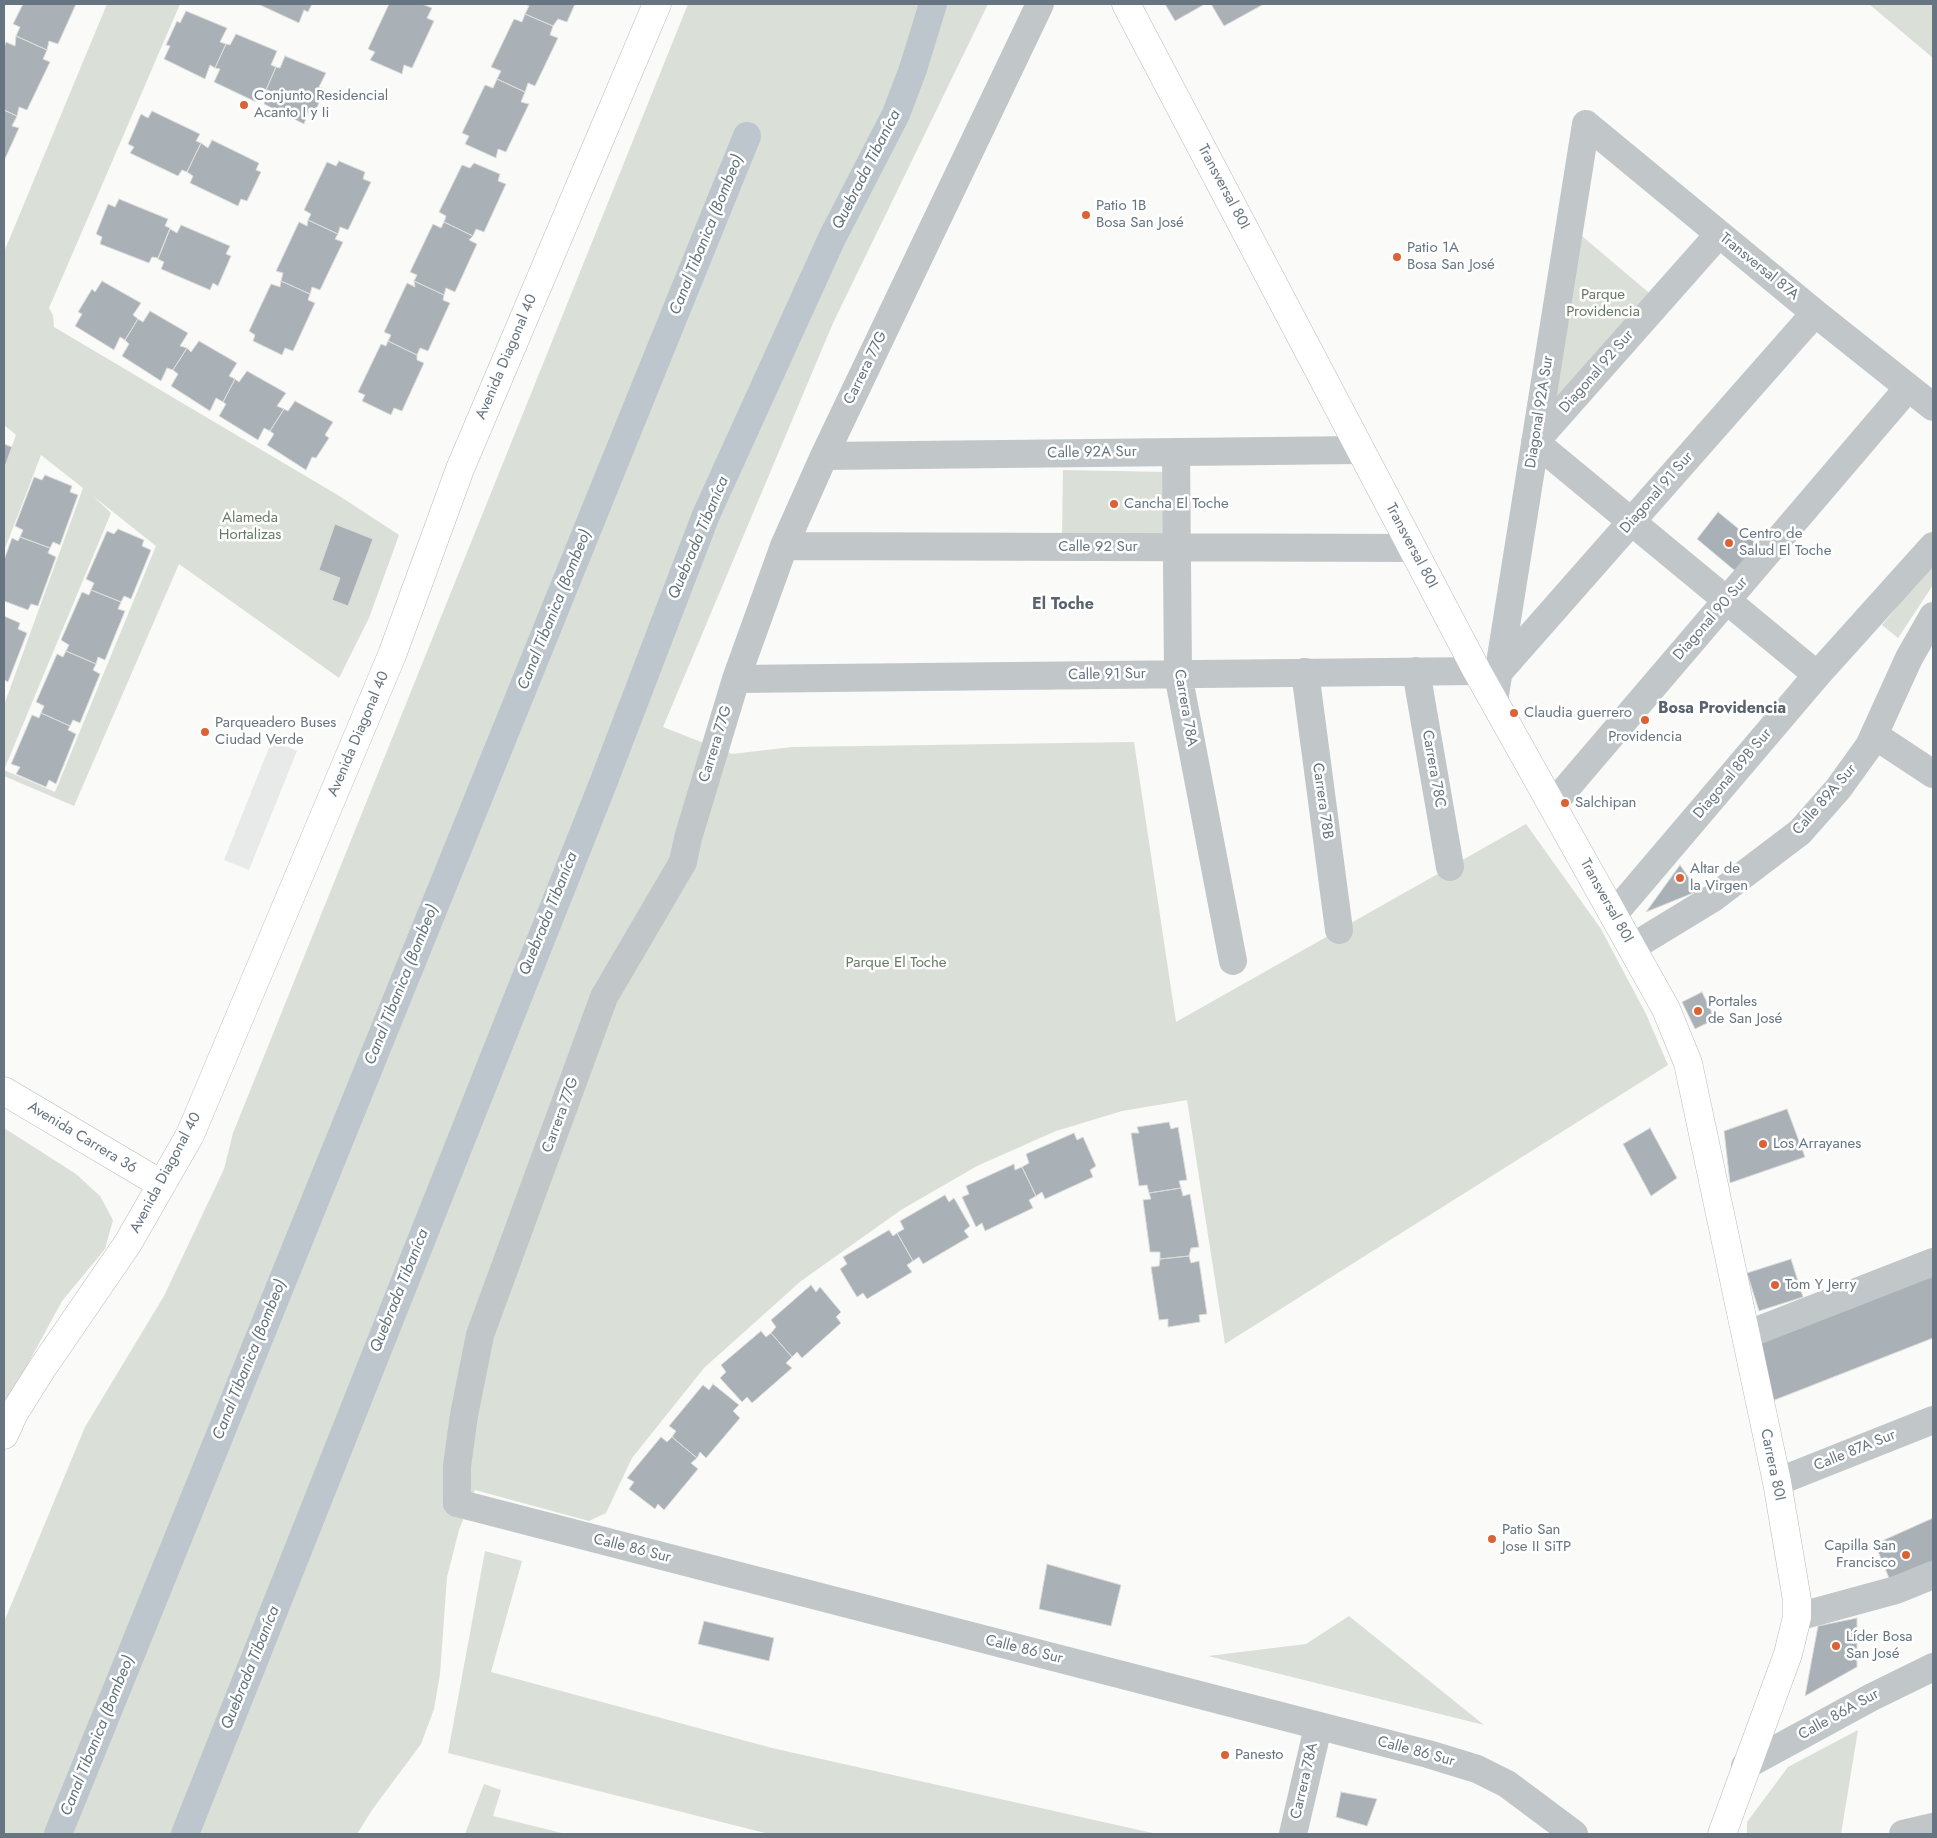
<!DOCTYPE html>
<meta charset="utf-8">
<style>
body{margin:0}
#map{position:relative;width:1937px;height:1838px;overflow:hidden;background:#fafaf8;font-family:Jost,sans-serif}
canvas{display:block}
.frame{position:absolute;inset:0;border:5px solid #667581;pointer-events:none}
</style>
<div id="map">
<canvas width="1937" height="1838"></canvas>
<div class="frame"></div>
</div>
<script>
const ctx = document.querySelector('canvas').getContext('2d');
ctx.lineJoin = 'round';
function fillPath(path, color) {
  ctx.fillStyle = color;
  ctx.fill(path, 'evenodd');
}
function toPath(rows) {
  const path = new Path2D();
  for (const r of rows) {
    path.moveTo(r[0], r[1]);
    for (let i = 2; i < r.length; i += 2) path.lineTo(r[i], r[i + 1]);
  }
  return path;
}
function stroke(path, color, width, dash) {
  ctx.strokeStyle = color;
  ctx.lineWidth = width;
  ctx.lineCap = dash ? 'butt' : 'round';
  ctx.setLineDash(dash || []);
  ctx.stroke(path);
}
function write(font, color, halo, rows, align = 'center') {
  ctx.font = font + ' Jost,sans-serif';
  ctx.lineWidth = 5;
  ctx.setLineDash([]);
  ctx.textBaseline = 'middle';
  ctx.strokeStyle = halo;
  ctx.fillStyle = color;
  for (const [text, x, y, turn = 0] of rows) {
    ctx.save();
    ctx.translate(x, y);
    ctx.rotate((+turn || 0) * Math.PI / 180);
    ctx.textAlign = isNaN(turn) ? turn : align;
    if (halo) ctx.strokeText(text, 0, 0);
    ctx.fillText(text, 0, 0);
    ctx.restore();
  }
}
const built = toPath([
 [272,740,297,751,249,870,224,860]
]);
const green = toPath([
 [107,4,180,4,49,308,53,315,54,327,341,497,399,535,369,618,339,678,179,564,74,806,4,776,4,705,83,488,41,455,4,551,4,468,16,435,4,425,4,252],
 [93,496,156,546,55,792,4,770,111,513],
 [688,4,988,4,833,323,663,727,732,754,792,747,1134,742,1176,1022,1526,824,1601,929,1646,1014,1668,1065,1225,1344,1187,1100,1122,1111,1056,1131,977,1166,901,1210,801,1281,704,1368,632,1458,606,1513,589,1521,475,1490,459,1530,447,1577,440,1674,434,1709,421,1744,372,1810,357,1834,4,1834,4,1622,85,1427,164,1296,224,1169,233,1133],
 [1869,4,1933,4,1933,58],
 [1576,231,1654,297,1553,418],
 [1063,470,1166,472,1164,539,1062,537],
 [1933,563,1933,585,1898,638,1882,625],
 [4,1128,76,1174,100,1196,113,1220,105,1249,62,1301,4,1408],
 [485,1551,522,1561,491,1672,772,1748,1157,1834,769,1834,448,1753],
 [1349,1616,1484,1725,1208,1656,1306,1644],
 [1858,1730,1841,1834,1747,1834,1747,1822,1788,1767],
 [484,1784,501,1790,493,1816,566,1834,465,1834]
]);
const canal = toPath([
 [58,1834,747,136],
 [185,1834,602,786,706,515,832,238,896,114,913,69,933,4]
]);
const building = toPath([
 [23,4,76,4,58,44,49,41,47,50,16,36,20,27,13,24,23,4],
 [258,4,312,4,308,12,304,10,299,23,258,4],
 [389,4,422,4,432,8,427,18,434,21,412,68,404,65,402,74,370,60,375,52,368,49,389,4],
 [525,4,575,4,567,22,558,19,553,26,525,14,529,6,525,4],
 [1165,4,1205,4,1175,21,1165,4],
 [1211,4,1264,4,1224,26,1211,4],
 [186,11,227,28,220,42,226,44,215,68,210,65,205,79,164,59,170,46,166,45,177,21,180,23,186,11],
 [525,14,553,26,550,35,558,38,535,86,528,83,525,92,497,79,501,71,491,67,514,19,522,22,525,14],
 [236,34,277,51,271,65,276,67,266,90,261,88,256,102,214,82,220,69,215,68,226,44,230,45,236,34],
 [16,36,47,50,43,59,50,62,27,110,19,107,17,116,4,110,4,47,6,42,15,46,16,36],
 [285,56,326,73,319,87,325,89,315,112,309,110,304,124,264,104,269,91,266,90,276,67,280,68,285,56],
 [497,79,525,92,521,102,529,104,506,152,498,149,496,158,465,144,469,136,462,133,485,85,493,88,497,79],
 [4,110,17,116,12,126,19,128,4,161,4,110],
 [152,111,200,134,196,141,201,143,187,172,182,170,178,176,130,153,134,147,128,144,141,114,148,118,152,111],
 [212,140,259,163,256,170,261,172,247,201,241,199,238,206,190,183,193,176,187,172,201,143,208,148,212,140],
 [339,161,365,172,363,179,371,182,348,230,340,227,338,234,308,220,311,214,304,210,327,162,336,166,339,161],
 [474,163,500,174,498,181,506,184,484,232,476,229,473,236,444,222,446,216,439,212,462,165,470,168,474,163],
 [119,199,168,219,165,226,170,228,158,258,152,257,149,263,100,244,102,237,96,234,108,204,115,207,119,199],
 [308,220,338,234,335,239,343,242,320,290,312,287,310,294,281,281,283,273,276,271,299,222,307,226,308,220],
 [444,222,473,236,469,240,477,244,455,292,446,288,444,295,414,281,417,275,410,272,433,224,441,228,444,222],
 [181,225,230,246,226,254,231,256,218,286,213,283,210,290,161,269,164,262,158,259,170,229,177,233,181,225],
 [102,281,141,303,133,315,138,319,125,340,120,337,114,350,75,326,82,314,78,312,92,289,95,292,102,281],
 [281,281,310,294,308,300,315,303,293,351,285,348,282,355,253,341,255,335,249,331,271,284,280,287,281,281],
 [414,281,444,295,443,300,450,303,428,351,420,348,417,355,388,341,391,335,384,332,407,283,415,287,414,281],
 [150,311,188,333,180,346,187,348,173,370,167,368,161,381,122,356,129,344,125,340,138,319,143,322,150,311],
 [199,341,237,363,229,376,235,379,223,402,216,398,210,411,171,386,178,374,173,370,187,348,191,352,199,341],
 [388,341,417,355,417,360,424,363,402,411,394,408,391,415,362,401,365,395,358,392,381,344,386,346,388,341],
 [247,371,286,393,277,406,284,409,270,431,264,428,258,440,219,416,226,404,223,402,235,379,239,382,247,371],
 [295,401,333,422,325,435,329,438,316,458,312,457,306,470,267,445,274,434,270,431,284,409,288,411,295,401],
 [4,437,4,444,12,447,4,469,4,437],
 [45,475,72,486,70,492,78,495,60,545,53,542,50,548,20,537,23,530,15,526,34,477,42,480,45,475],
 [1718,512,1762,548,1740,575,1697,539,1718,512],
 [335,524,373,539,348,606,332,600,340,578,319,570,335,524],
 [118,529,144,540,142,546,151,550,131,599,124,596,121,602,91,590,94,583,86,579,107,531,114,534,118,529],
 [20,537,50,548,48,553,56,557,38,606,31,604,28,610,4,601,4,560,12,538,18,541,20,537],
 [91,590,121,602,118,609,125,611,105,660,98,657,96,664,66,651,69,645,61,640,82,592,89,595,91,590],
 [4,616,20,623,18,629,27,633,8,682,4,680,4,616],
 [66,651,96,664,93,670,100,674,80,723,73,720,70,726,41,713,44,706,36,702,57,654,63,657,66,651],
 [41,713,70,726,68,730,76,734,56,784,49,780,46,787,16,774,20,767,11,764,32,715,39,718,41,713],
 [1680,865,1698,891,1646,912,1680,865],
 [1702,992,1715,1019,1695,1029,1682,1002,1702,992],
 [1787,1109,1805,1157,1730,1183,1724,1131,1787,1109],
 [1169,1122,1171,1129,1178,1127,1187,1180,1179,1181,1181,1188,1149,1193,1147,1185,1139,1186,1131,1133,1139,1133,1137,1127,1169,1122],
 [1650,1128,1677,1178,1651,1196,1623,1144,1650,1128],
 [1074,1133,1077,1140,1083,1137,1096,1166,1090,1170,1093,1177,1045,1199,1042,1192,1036,1196,1022,1167,1029,1163,1026,1154,1074,1133],
 [1014,1164,1015,1170,1022,1167,1036,1196,1029,1200,1033,1208,985,1231,982,1223,976,1227,962,1197,969,1194,966,1186,1014,1164],
 [1181,1188,1183,1196,1190,1194,1199,1247,1191,1248,1189,1256,1160,1259,1160,1252,1150,1252,1143,1200,1151,1199,1149,1193,1181,1188],
 [945,1195,949,1202,954,1198,970,1226,964,1231,969,1237,923,1264,919,1257,913,1261,897,1233,904,1229,900,1221,945,1195],
 [889,1230,893,1236,897,1233,913,1261,907,1265,912,1272,867,1299,863,1293,857,1297,840,1269,847,1264,843,1257,889,1230],
 [1189,1256,1191,1263,1199,1261,1207,1314,1199,1315,1200,1322,1168,1327,1168,1319,1159,1320,1151,1267,1159,1266,1160,1259,1189,1256],
 [1791,1259,1803,1297,1759,1311,1747,1273,1791,1259],
 [1933,1276,1933,1338,1767,1403,1753,1344,1933,1276],
 [811,1285,816,1292,820,1287,841,1312,836,1317,841,1323,802,1358,797,1352,792,1357,771,1333,776,1327,771,1320,811,1285],
 [761,1331,766,1337,771,1333,792,1357,786,1363,792,1368,752,1403,747,1397,742,1402,720,1378,726,1372,721,1365,761,1331],
 [713,1384,739,1405,733,1411,740,1418,706,1458,700,1452,697,1458,672,1437,676,1431,669,1426,703,1385,709,1390,713,1384],
 [661,1437,667,1442,672,1437,697,1458,691,1463,698,1469,664,1510,658,1504,655,1509,629,1489,634,1482,627,1478,661,1437],
 [1933,1518,1933,1566,1891,1583,1875,1544,1933,1518],
 [1047,1564,1121,1585,1111,1626,1039,1609,1047,1564],
 [1857,1618,1857,1667,1805,1696,1818,1626,1857,1618],
 [704,1621,774,1638,769,1661,698,1644,704,1621],
 [1341,1792,1377,1799,1367,1826,1336,1817,1341,1792]
]);
const minor = toPath([
 [1586,124,1815,313,1933,407],
 [1719,234,1535,442,1817,675],
 [1176,452,1178,674,1233,961],
 [824,456,1360,450],
 [784,546,1413,548],
 [1416,671,1450,867],
 [1305,672,1339,930],
 [1498,673,1815,313],
 [736,679,1477,671],
 [1494,701,1586,124],
 [1874,735,1933,774],
 [1552,805,1908,388],
 [1613,915,1817,675,1933,546],
 [1631,948,1713,898,1800,832,1838,789,1869,746,1909,658,1933,616],
 [1746,1335,1933,1262],
 [1777,1482,1933,1420],
 [457,1503,457,1466,464,1415,480,1335,604,997,683,862,688,838,736,679,784,546,824,456,1040,4],
 [1797,1617,1896,1590,1933,1575],
 [1903,1834,1933,1827]
]);
const tertiary = toPath([
 [457,1503,1428,1754,1477,1769,1507,1784,1574,1834],
 [1745,1766,1872,1697,1933,1667],
 [1293,1834,1318,1727]
]);
const secondary = toPath([
 [1126,4,1477,671,1666,1009,1688,1063,1777,1482,1797,1600,1797,1617,1788,1654,1722,1834],
 [4,1091,161,1184],
 [4,1435,14,1413,43,1367,128,1243,190,1135,392,655,460,469,657,4]
]);
const markers = [
 [244,105,5,"#db6237"],
 [1086,215,5,"#db6237"],
 [1397,257,5,"#db6237"],
 [1114,504,5,"#db6237"],
 [1729,543,5,"#db6237"],
 [1514,713,5,"#db6237"],
 [1645,720,5,"#db6237"],
 [205,732,5,"#db6237"],
 [1565,803,5,"#db6237"],
 [1680,878,5,"#db6237"],
 [1698,1011,5,"#db6237"],
 [1763,1144,5,"#db6237"],
 [1775,1285,5,"#db6237"],
 [1492,1539,5,"#db6237"],
 [1906,1555,5,"#db6237"],
 [1836,1646,5,"#db6237"],
 [1225,1755,5,"#db6237"]
];
const poiNames = [
 ["Conjunto Residencial",254,96],
 ["Acanto I y Ii",254,113],
 ["Patio 1B",1096,206],
 ["Bosa San José",1096,223],
 ["Patio 1A",1407,248],
 ["Bosa San José",1407,265],
 ["Cancha El Toche",1124,504],
 ["Centro de",1739,534],
 ["Salud El Toche",1739,551],
 ["Claudia guerrero",1524,713],
 ["Parqueadero Buses",215,723],
 ["Ciudad Verde",215,740],
 ["Providencia",1645,737,"center"],
 ["Salchipan",1575,803],
 ["Altar de",1690,869],
 ["la Virgen",1690,886],
 ["Portales",1708,1002],
 ["de San José",1708,1019],
 ["Los Arrayanes",1773,1144],
 ["Tom Y Jerry",1785,1285],
 ["Patio San",1502,1530],
 ["Jose II SiTP",1502,1547],
 ["Capilla San",1896,1546,"right"],
 ["Francisco",1896,1563,"right"],
 ["Líder Bosa",1846,1637],
 ["San José",1846,1654],
 ["Panesto",1235,1755]
];
const streetNames = [
 ["Transversal 80I",1223,187,62],
 ["Transversal 87A",1759,267,39],
 ["Avenida Diagonal 40",507,357,-67],
 ["Carrera 77G",866,368,-64],
 ["Diagonal 92 Sur",1597,372,-49],
 ["Diagonal 92A Sur",1540,412,-81],
 ["Calle 92A Sur",1092,453,-1],
 ["Diagonal 91 Sur",1657,493,-49],
 ["Transversal 80I",1411,546,62],
 ["Calle 92 Sur",1098,547],
 ["Diagonal 90 Sur",1711,619,-49],
 ["Calle 91 Sur",1107,675,-1],
 ["Carrera 78A",1185,708,80],
 ["Avenida Diagonal 40",359,734,-67],
 ["Carrera 77G",716,744,-73],
 ["Carrera 78C",1433,769,80],
 ["Diagonal 89B Sur",1733,774,-50],
 ["Calle 89A Sur",1825,800,-49],
 ["Carrera 78B",1322,801,82],
 ["Transversal 80I",1606,901,61],
 ["Carrera 77G",561,1115,-70],
 ["Avenida Carrera 36",82,1138,31],
 ["Avenida Diagonal 40",166,1173,-62],
 ["Calle 87A Sur",1855,1451,-22],
 ["Carrera 80I",1772,1465,78],
 ["Calle 86 Sur",632,1549,14],
 ["Calle 86 Sur",1024,1650,14],
 ["Calle 86A Sur",1839,1715,-29],
 ["Calle 86 Sur",1416,1752,15],
 ["Carrera 78A",1305,1781,-77]
];
const parkNames = [
 ["Parque",1603,295],
 ["Providencia",1603,312],
 ["Alameda",250,518],
 ["Hortalizas",250,535],
 ["Parque El Toche",896,963]
];
const waterNames = [
 ["Quebrada Tibaníca",867,170,-63],
 ["Canal Tibanica (Bombeo)",707,235,-68],
 ["Quebrada Tibaníca",699,538,-67],
 ["Canal Tibanica (Bombeo)",555,610,-68],
 ["Quebrada Tibaníca",549,914,-68],
 ["Canal Tibanica (Bombeo)",402,985,-68],
 ["Quebrada Tibaníca",400,1291,-68],
 ["Canal Tibanica (Bombeo)",250,1360,-68],
 ["Quebrada Tibaníca",251,1668,-68],
 ["Canal Tibanica (Bombeo)",98,1736,-68]
];
const neighbourhoodNames = [
 ["El Toche",1063,605],
 ["Bosa Providencia",1722,709]
];
fillPath(built, '#e8e9e9');
fillPath(green, '#dadfd7');
stroke(canal, '#bdc6cc', 28);
fillPath(building, '#a9b1b7');
stroke(building, '#dcdcda', 1);
stroke(secondary, '#b6bbc0', 29);
stroke(minor, '#c1c6c9', 28);
stroke(tertiary, '#c1c6c9', 28);
stroke(secondary, '#fff', 28);
for (const [x, y, r, color] of markers) {
  const dot = new Path2D();
  dot.arc(x, y, r, 0, 2 * Math.PI);
  ctx.fillStyle = color;
  ctx.fill(dot);
  stroke(dot, '#fff', 2);
}
write('15px', '#667581', '#fff', poiNames, 'left');
write('15px', '#667581', '#fff', streetNames);
write('15px', '#687a65', '#fff', parkNames);
write('italic 16px', '#61737b', '#fff', waterNames);
write('bold 16px', '#58636d', '#fff', neighbourhoodNames);
</script>
